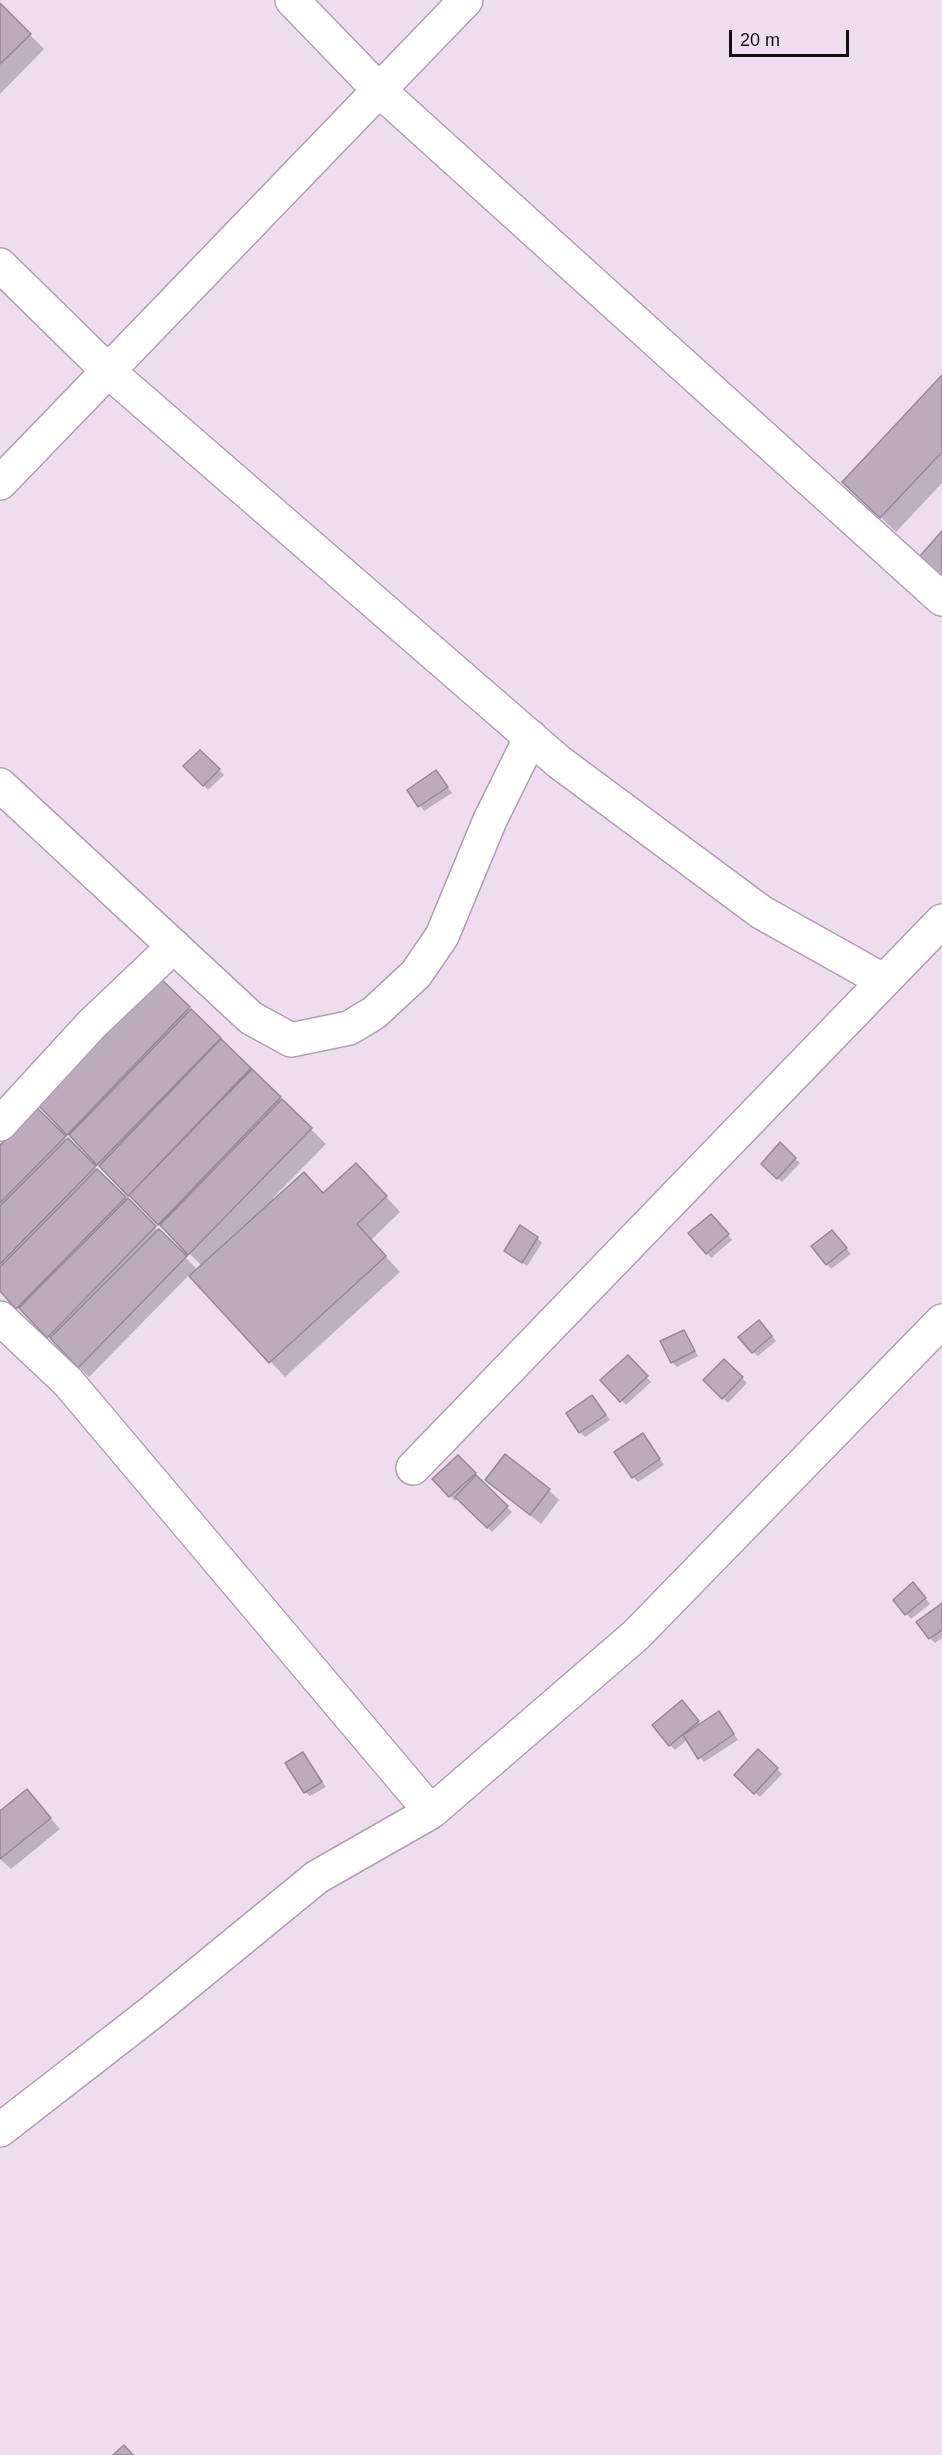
<!DOCTYPE html>
<style>
body{margin:0}
#map{position:relative;width:942px;height:2455px;overflow:hidden;background:#eeddef;font-family:Helvetica,sans-serif}
canvas{display:block}
.scale{position:absolute;left:729px;top:30px;width:120px;height:27px;box-sizing:border-box;border:3px solid #140e14;border-top:0;padding-left:8px;font-size:18px;line-height:21px;white-space:nowrap;color:#140e14;-webkit-text-stroke:4px #eeddef;paint-order:stroke}
</style>
<div id="map">
<canvas width="942" height="2455"></canvas>
<div class="scale">20 m</div>
</div>
<script>
const ctx = document.querySelector('canvas').getContext('2d');
ctx.lineJoin = 'round';
function fillPath(path, color) {
  ctx.fillStyle = color;
  ctx.fill(path, 'evenodd');
}
function toPath(rows) {
  const path = new Path2D();
  for (const r of rows) {
    path.moveTo(r[0], r[1]);
    for (let i = 2; i < r.length; i += 2) path.lineTo(r[i], r[i + 1]);
  }
  return path;
}
function stroke(path, color, width, dash) {
  ctx.strokeStyle = color;
  ctx.lineWidth = width;
  ctx.lineCap = dash ? 'butt' : 'round';
  ctx.setLineDash(dash || []);
  ctx.stroke(path);
}
const shadow = toPath([
 [0,5,44,49,0,94],
 [942,377,942,483,896,532,859,497],
 [200,752,224,775,208,790,185,766],
 [436,772,452,793,424,811,409,790],
 [161,981,326,1144,273,1198,274,1200,324,1194,371,1180,400,1212,371,1240,400,1272,285,1377,190,1274,89,1377,0,1289,0,1147,37,1110,198,1270,202,1266,40,1105],
 [780,1145,800,1163,782,1182,763,1164],
 [716,1221,732,1240,711,1258,707,1253],
 [837,1237,851,1254,831,1269,827,1264],
 [537,1238,542,1243,527,1266,506,1251],
 [764,1326,776,1341,758,1356,753,1352],
 [684,1332,698,1356,677,1367,672,1362],
 [628,1357,651,1382,626,1405,602,1380],
 [724,1361,747,1383,728,1403,705,1380],
 [592,1397,610,1420,585,1437,580,1432],
 [643,1435,664,1465,638,1482,633,1477],
 [458,1457,512,1512,492,1532,458,1498,455,1501,434,1479],
 [487,1480,549,1490,559,1500,541,1524],
 [918,1589,930,1604,911,1619,895,1600],
 [942,1605,942,1638,935,1643,930,1638],
 [687,1707,701,1725,719,1713,738,1740,704,1762,687,1740,675,1750,670,1745],
 [758,1751,782,1774,760,1797,736,1775],
 [302,1754,326,1787,310,1796,305,1792],
 [27,1791,60,1829,11,1869,0,1859,0,1813]
]);
const building = toPath([
 [0,3,31,34,0,64,0,3],
 [942,375,942,452,880,518,842,482,942,375],
 [942,531,942,577,919,557,942,531],
 [200,750,220,769,203,786,183,766,200,750],
 [436,770,448,787,418,807,407,790,436,770],
 [160,978,190,1007,67,1135,38,1105,160,978],
 [191,1009,221,1038,97,1165,69,1135,191,1009],
 [221,1039,251,1068,128,1196,99,1166,221,1039],
 [252,1069,281,1097,158,1225,129,1195,252,1069],
 [282,1099,312,1128,188,1255,160,1225,282,1099],
 [37,1108,66,1136,0,1203,0,1145,37,1108],
 [68,1138,96,1166,0,1264,0,1206,68,1138],
 [780,1142,796,1158,777,1179,761,1164,780,1142],
 [356,1163,387,1196,357,1224,386,1256,269,1363,189,1276,304,1172,323,1193,356,1163],
 [97,1169,126,1197,16,1309,0,1291,0,1267,97,1169],
 [128,1198,156,1226,47,1338,19,1308,128,1198],
 [711,1214,729,1234,706,1254,688,1233,711,1214],
 [520,1225,538,1237,522,1263,504,1251,520,1225],
 [159,1229,187,1256,78,1368,50,1338,159,1229],
 [832,1230,847,1248,826,1265,811,1246,832,1230],
 [759,1320,772,1336,752,1353,738,1337,759,1320],
 [684,1330,695,1351,671,1363,660,1341,684,1330],
 [628,1355,648,1376,620,1402,600,1380,628,1355],
 [724,1359,743,1377,722,1399,703,1380,724,1359],
 [592,1395,606,1415,579,1433,566,1413,592,1395],
 [643,1433,660,1459,632,1478,614,1452,643,1433],
 [505,1454,550,1489,530,1515,485,1480,505,1454],
 [458,1455,476,1473,449,1497,432,1479,458,1455],
 [476,1475,508,1506,487,1528,455,1497,476,1475],
 [913,1582,926,1598,905,1615,893,1600,913,1582],
 [942,1603,942,1630,929,1639,916,1622,942,1603],
 [682,1700,699,1721,669,1746,652,1725,682,1700],
 [719,1711,734,1734,698,1759,683,1735,719,1711],
 [758,1749,778,1768,754,1794,734,1775,758,1749],
 [303,1752,322,1782,304,1793,285,1763,303,1752],
 [27,1789,51,1818,0,1859,0,1811,27,1789],
 [124,2445,133,2455,113,2455,124,2445]
]);
const street = toPath([
 [292,0,379,90,942,599],
 [0,265,108,371,559,762,761,912,884,981],
 [0,483,466,0],
 [0,785,251,1018,291,1040,349,1028,374,1013,416,974,442,936,490,820,531,737],
 [0,1124,92,1024,174,946],
 [0,1318,68,1382,431,1812],
 [413,1468,942,921],
 [0,2130,152,2012,317,1877,431,1812,636,1635,942,1321]
]);
fillPath(shadow, '#0003');
fillPath(building, '#bbabbd');
stroke(building, '#978899', 1.5);
stroke(street, '#b1a0b2', 36);
stroke(street, '#fff', 33);
</script>
